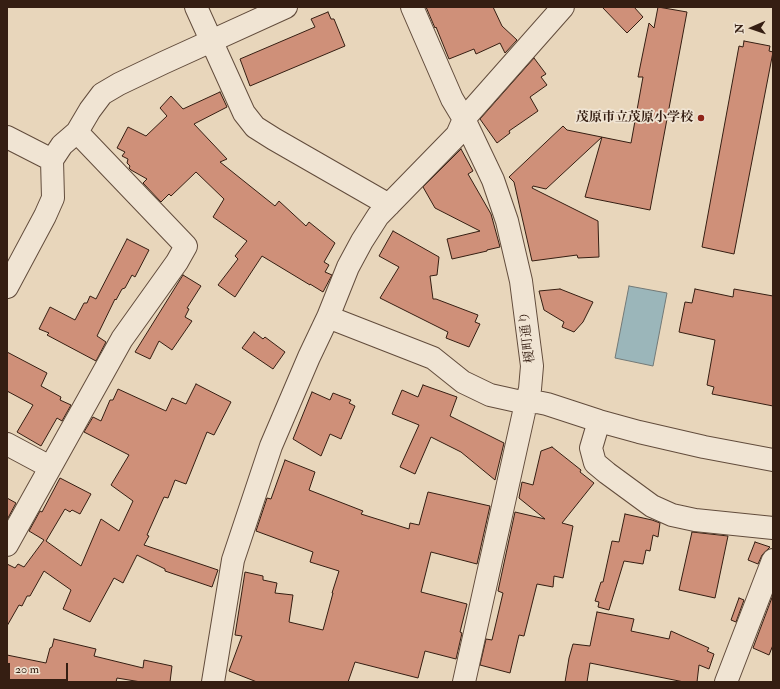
<!DOCTYPE html>
<meta charset="utf-8">
<style>
body{margin:0}
#map{position:relative;width:780px;height:689px;overflow:hidden;background:#e8d6bb;font-family:"IM FELL Double Pica",serif}
canvas{display:block}
.frame{position:absolute;inset:0;border:8px solid #351e12;pointer-events:none}
.north{position:absolute;left:732px;top:8px;width:40px;height:40px;-webkit-text-stroke:3px #f0e4d3;paint-order:stroke;rotate:268deg;font-size:11px;font-weight:700;line-height:16px;text-align:center;color:#351e12}
.north::after{content:'';display:block;margin:auto;width:14px;height:18px;background:#351e12;clip-path:polygon(50% 0,100% 100%,50% 72%,0 100%)}
.scale{position:absolute;left:8px;top:663px;width:60px;height:18px;box-sizing:border-box;border:2px solid #351e12;border-top:0;padding-left:5px;font-size:12px;line-height:14px;white-space:nowrap;color:#351e12;-webkit-text-stroke:3px #f0e4d3;paint-order:stroke}
</style>
<div id="map">
<canvas width="780" height="689"></canvas>
<div class="frame"></div>
<div class="north">N</div>
<div class="scale">20 m</div>
</div>
<script>
const ctx = document.querySelector('canvas').getContext('2d');
ctx.lineJoin = 'round';
function fillPath(path, color) {
  ctx.fillStyle = color;
  ctx.fill(path, 'evenodd');
}
function toPath(rows) {
  const path = new Path2D();
  for (const r of rows) {
    path.moveTo(r[0], r[1]);
    for (let i = 2; i < r.length; i += 2) path.lineTo(r[i], r[i + 1]);
  }
  return path;
}
function stroke(path, color, width, dash) {
  ctx.strokeStyle = color;
  ctx.lineWidth = width;
  ctx.lineCap = dash ? 'butt' : 'round';
  ctx.setLineDash(dash || []);
  ctx.stroke(path);
}
function write(font, color, halo, rows, align = 'center') {
  ctx.font = font + ' "IM FELL Double Pica","Noto Serif JP",serif';
  ctx.lineWidth = 3.5;
  ctx.setLineDash([]);
  ctx.textBaseline = 'middle';
  ctx.strokeStyle = halo;
  ctx.fillStyle = color;
  for (const [text, x, y, turn = 0] of rows) {
    ctx.save();
    ctx.translate(x, y);
    ctx.rotate((+turn || 0) * Math.PI / 180);
    ctx.textAlign = isNaN(turn) ? turn : align;
    if (halo) ctx.strokeText(text, 0, 0);
    ctx.fillText(text, 0, 0);
    ctx.restore();
  }
}
const water = toPath([
 [629,286,667,293,653,366,615,358,629,286]
]);
const building = toPath([
 [426,7,493,7,502,26,517,40,505,53,500,43,476,54,474,49,449,59,436,27,435,28,426,7],
 [602,7,634,7,643,17,627,33,602,7],
 [658,7,687,12,650,210,585,197,602,137,546,189,533,186,532,188,598,221,599,257,578,258,577,255,532,261,514,182,509,177,563,126,567,130,631,143,643,77,638,77,649,23,654,28,658,7],
 [328,12,331,19,334,19,345,46,250,86,240,59,315,27,311,19,328,12],
 [744,41,770,46,769,51,773,52,734,254,702,247,739,46,743,47,744,41],
 [534,58,546,74,541,77,547,85,530,97,538,111,509,131,510,133,497,143,480,119,534,58],
 [220,92,227,107,194,124,227,159,220,162,275,206,279,201,306,226,309,222,335,243,324,262,329,265,325,272,332,275,323,292,310,284,310,285,262,256,235,297,218,285,238,259,235,256,247,241,213,217,224,199,196,172,171,196,169,194,161,202,143,183,147,179,131,170,129,168,130,166,127,163,128,159,122,156,125,152,117,148,128,127,146,136,167,116,160,108,171,96,183,109,220,92],
 [461,149,473,171,468,174,491,214,500,247,487,250,487,251,452,259,447,239,480,231,435,208,423,187,461,149],
 [393,231,439,257,437,275,430,276,433,299,436,299,478,315,475,322,480,324,469,347,446,338,448,332,380,298,399,267,379,256,393,231],
 [127,239,149,250,135,277,132,275,125,288,122,289,116,300,115,299,97,336,106,342,96,361,47,335,49,333,39,329,50,307,75,320,84,303,87,303,90,296,96,299,127,239],
 [183,275,201,286,187,308,189,309,185,317,192,321,172,350,159,341,150,359,135,352,183,275],
 [560,289,593,302,583,322,574,332,562,327,564,322,544,310,539,291,560,289],
 [695,289,733,297,734,289,773,296,773,406,712,394,714,387,707,385,715,340,679,332,685,302,692,303,695,289],
 [254,332,263,339,265,337,285,352,273,369,242,348,254,332],
 [7,352,47,373,41,386,61,397,60,400,71,405,62,421,57,418,41,446,17,432,33,405,7,391,7,352],
 [196,384,231,402,214,435,207,432,186,484,175,480,168,498,164,497,147,535,149,536,144,545,218,570,212,587,165,571,165,569,137,555,123,583,114,578,90,622,63,609,71,590,44,571,30,596,27,596,22,606,19,605,7,626,7,564,15,568,18,564,24,567,44,540,29,531,40,511,42,512,60,478,91,494,80,514,72,510,70,512,65,509,46,541,81,566,101,519,119,531,133,501,111,485,129,455,84,432,93,417,101,421,110,400,113,400,118,389,166,411,172,398,186,404,196,384],
 [423,385,457,397,450,416,504,443,495,480,461,452,431,437,415,474,400,467,419,425,392,414,402,390,418,397,423,385],
 [312,392,330,400,333,393,351,400,349,403,355,406,341,439,330,434,321,456,293,439,312,392],
 [552,447,581,470,580,472,594,483,562,523,573,526,563,578,554,576,553,587,537,584,524,636,519,635,510,673,480,665,486,639,492,640,503,593,498,591,515,512,545,519,519,498,522,482,533,485,541,451,552,447],
 [285,460,315,472,309,490,363,511,361,514,409,529,410,523,419,525,428,492,490,506,477,564,431,552,421,592,467,604,460,632,462,633,456,659,425,651,418,678,355,662,348,682,257,682,229,671,242,636,235,635,245,572,263,576,263,580,277,583,275,593,293,595,289,622,323,630,333,593,332,593,339,571,310,562,313,552,256,531,267,498,271,499,285,460],
 [7,498,16,503,8,518,7,517,7,498],
 [625,514,652,520,660,523,658,537,653,535,650,551,646,550,643,564,624,561,609,610,598,607,599,602,595,601,601,582,603,582,612,541,619,542,625,514],
 [692,532,728,536,715,598,679,590,692,532],
 [755,542,770,547,762,555,758,564,748,560,755,542],
 [773,595,773,645,769,655,753,648,773,595],
 [739,598,744,600,736,622,731,620,739,598],
 [597,612,634,619,631,631,669,639,671,631,709,648,707,651,714,654,709,669,699,665,697,682,684,682,590,663,587,682,565,682,569,658,573,644,590,646,597,612],
 [54,639,96,649,94,656,143,668,144,660,172,666,170,682,141,682,117,678,116,682,7,682,7,655,46,663,50,648,52,647,54,639]
]);
const minor = toPath([
 [196,7,244,113,255,127,274,139,389,205],
 [412,7,452,99,464,119,493,180,507,221,521,281,532,366,530,389,526,403,464,682],
 [7,137,52,160],
 [7,287,45,216,53,198,52,160,62,145,77,132,90,110,102,94,119,84,163,63,286,7],
 [328,317,433,358,463,382,490,395,526,403,537,402,547,404,599,421,639,432,704,447,773,460],
 [599,421,591,448,595,463,607,473,652,506,672,515,695,520,773,528],
 [7,444,50,467],
 [7,545,122,339,177,262,186,246,77,132],
 [213,682,233,560,271,446,309,357,328,317,348,267,362,241,378,216,457,135,464,119,563,7],
 [726,682,773,560]
]);
const markers = [
 [701,118,4,"#8f2418"]
];
const poiNames = [
 ["茂原市立茂原小学校",693,118]
];
const streetNames = [
 ["榎町通り",528,337,-97]
];
fillPath(water, '#9bb6ba');
stroke(water, '#727977', 1);
fillPath(building, '#cf9079');
stroke(building, '#351e12', 1);
stroke(minor, '#624c3c', 24);
stroke(minor, '#f0e4d3', 22);
for (const [x, y, r, color] of markers) {
  const dot = new Path2D();
  dot.arc(x, y, r, 0, 2 * Math.PI);
  ctx.fillStyle = color;
  ctx.fill(dot);
  stroke(dot, '#f0e4d3', 1.5);
}
write('bold 13px', '#351e12', '#f0e4d3', poiNames, 'right');
write('13px', '#351e12', '#f0e4d3', streetNames);
</script>
